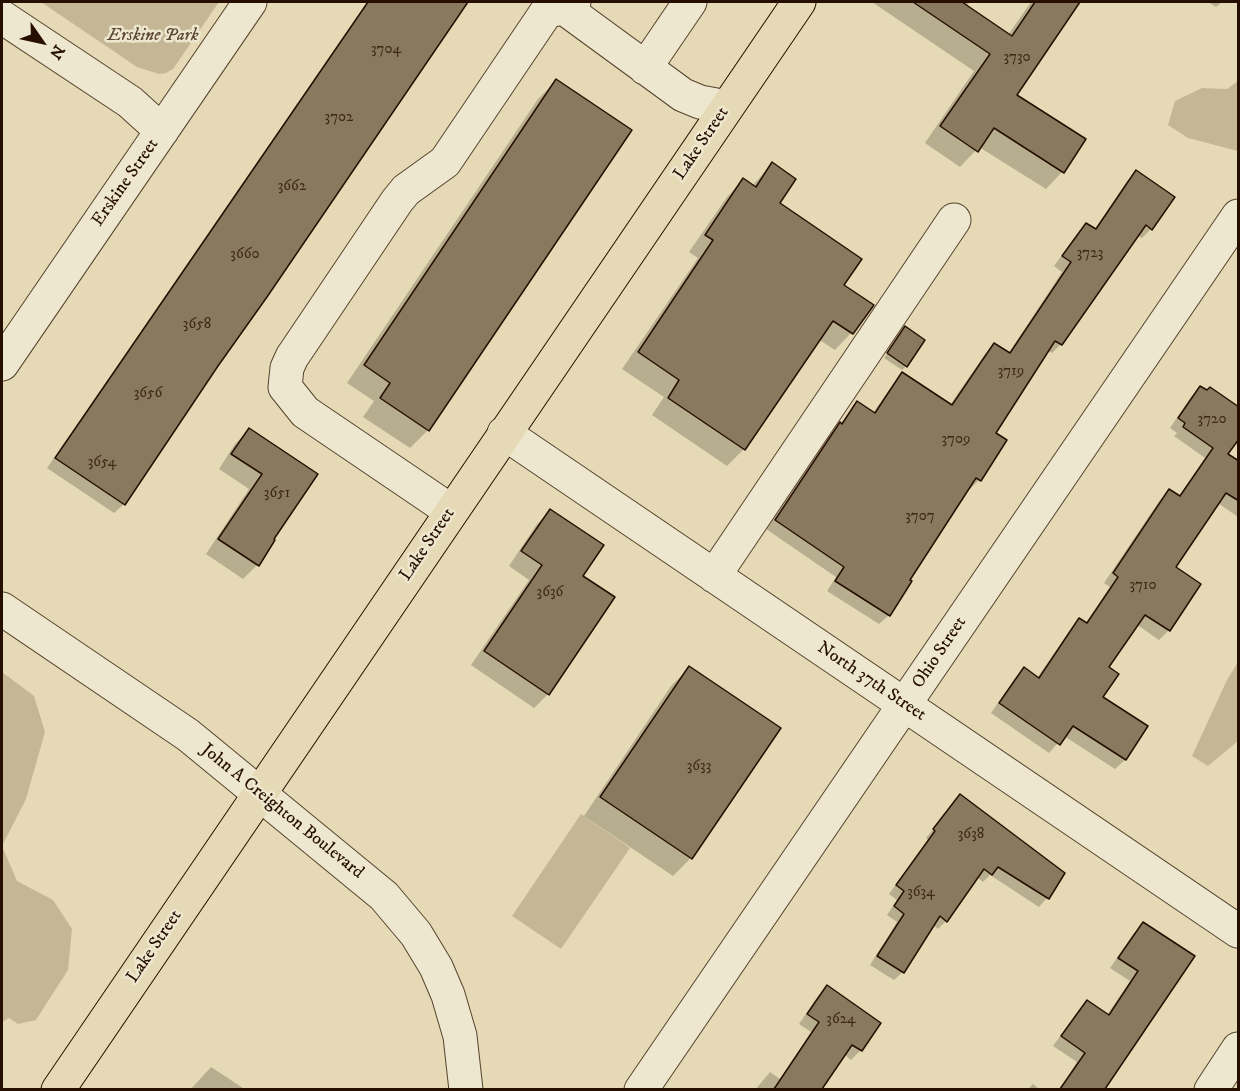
<!DOCTYPE html>
<style>
body{margin:0}
#map{position:relative;width:1240px;height:1091px;overflow:hidden;background:#e5dab5;font-family:"IM FELL DW Pica",serif}
canvas{display:block}
.frame{position:absolute;inset:0;border:3px solid #260f00;pointer-events:none}
.north{position:absolute;left:12px;top:12px;width:60px;height:60px;-webkit-text-stroke:4px #eee7cf;paint-order:stroke;rotate:124deg;font-size:16px;font-weight:700;line-height:24px;text-align:center;color:#260f00}
.north::after{content:'';display:block;margin:auto;width:21px;height:27px;background:#260f00;clip-path:polygon(50% 0,100% 100%,50% 72%,0 100%)}
</style>
<div id="map">
<canvas width="1240" height="1091"></canvas>
<div class="frame"></div>
<div class="north">N</div>
</div>
<script>
const ctx = document.querySelector('canvas').getContext('2d');
ctx.lineJoin = 'round';
function fillPath(path, color) {
  ctx.fillStyle = color;
  ctx.fill(path, 'evenodd');
}
function toPath(rows) {
  const path = new Path2D();
  for (const r of rows) {
    path.moveTo(r[0], r[1]);
    for (let i = 2; i < r.length; i += 2) path.lineTo(r[i], r[i + 1]);
  }
  return path;
}
function stroke(path, color, width, dash) {
  ctx.strokeStyle = color;
  ctx.lineWidth = width;
  ctx.lineCap = dash ? 'butt' : 'round';
  ctx.setLineDash(dash || []);
  ctx.stroke(path);
}
function write(font, color, halo, rows, align = 'center') {
  ctx.font = font + ' "IM FELL DW Pica",serif';
  ctx.lineWidth = 5;
  ctx.setLineDash([]);
  ctx.textBaseline = 'middle';
  ctx.strokeStyle = halo;
  ctx.fillStyle = color;
  for (const [text, x, y, turn = 0] of rows) {
    ctx.save();
    ctx.translate(x, y);
    ctx.rotate((+turn || 0) * Math.PI / 180);
    ctx.textAlign = isNaN(turn) ? turn : align;
    if (halo) ctx.strokeText(text, 0, 0);
    ctx.fillText(text, 0, 0);
    ctx.restore();
  }
}
const green = toPath([
 [41,2,219,2,173,69,166,73,159,74,137,67],
 [1238,81,1238,151,1188,138,1168,125,1175,101,1202,88,1227,89],
 [1238,662,1238,741,1208,766,1192,756,1227,680],
 [2,672,34,696,45,732,26,799,2,846,17,881,53,900,72,929,68,970,36,1020,18,1024,9,1018,2,1022],
 [581,814,630,848,561,949,512,916]
]);
const shadow = toPath([
 [367,2,467,2,217,365,124,504,114,513,47,468],
 [872,2,970,2,966,7,1008,35,1031,2,1078,2,1015,95,1084,139,1062,172,1046,189,979,147,960,167,925,143,974,71],
 [1208,2,1222,2,1216,7],
 [556,81,428,430,410,448,363,417,374,401,347,383,538,99],
 [772,164,778,204,842,286,872,306,851,333,835,350,818,339,744,449,727,466,652,415,664,397,622,369,698,258,689,252,727,197,743,180,752,186],
 [1136,172,1151,229,1142,238,1137,235,1061,344,1052,353,1047,350,994,434,1005,441,979,480,970,489,968,488,908,580,889,615,879,624,827,591,836,577,766,529,831,434,858,403,873,413,893,384,902,374,950,405,985,354,994,345,1008,354,1062,272,1054,266,1077,234,1087,225,1094,230,1127,181],
 [901,333,906,366,902,370,884,358],
 [1200,388,1226,455,1238,463,1238,517,1218,503,1174,568,1199,585,1169,630,1159,640,1136,624,1107,668,1101,697,1146,726,1125,760,1115,769,1064,736,1049,753,991,713,1015,678,1024,669,1037,678,1070,630,1080,620,1085,624,1110,587,1104,583,1160,500,1169,491,1178,497,1205,458,1174,436,1177,433,1170,428,1191,397],
 [249,430,316,475,272,540,273,541,257,565,243,579,206,554,249,489,219,469,235,444],
 [551,510,581,576,548,694,534,708,471,665,529,580,509,566,537,524],
 [689,668,691,858,673,876,584,816,671,686],
 [960,796,1063,874,1047,898,1039,907,990,875,983,882,977,877,946,921,938,929,933,925,903,972,894,980,870,965,897,922,887,915,897,900,889,894,928,840,926,838],
 [1143,924,1192,957,1101,1090,1059,1090,1077,1062,1053,1046,1078,1011,1087,1002,1107,1015,1130,981,1110,968,1134,933],
 [827,987,879,1023,861,1050,851,1060,844,1054,820,1090,755,1090,770,1072,780,1079,811,1032,799,1024,818,996],
 [211,1067,246,1090,190,1090],
 [1033,1084,1040,1090,1027,1090]
]);
const building = toPath([
 [368,2,468,2,267,297,218,366,125,505,55,458,368,2],
 [913,2,962,2,1012,36,1035,2,1080,2,1017,95,1086,139,1064,173,994,128,978,152,940,126,990,54,913,2],
 [556,79,632,130,429,431,380,398,390,383,364,365,556,79],
 [772,162,796,179,780,203,862,259,844,285,874,305,853,334,833,321,745,450,668,398,679,380,638,352,713,240,705,235,743,178,756,187,772,162],
 [1136,170,1175,197,1152,230,1146,225,1062,345,1055,341,996,433,1007,440,981,481,976,478,910,580,912,581,890,616,835,581,844,567,775,520,840,422,842,424,857,401,875,413,902,372,952,405,994,343,1010,353,1071,262,1062,256,1086,223,1096,229,1136,170],
 [905,326,925,340,907,367,887,353,905,326],
 [1200,386,1207,390,1210,387,1239,407,1239,439,1228,454,1239,461,1239,501,1226,493,1176,567,1201,584,1170,631,1145,615,1109,667,1119,674,1103,697,1148,726,1126,760,1073,726,1060,745,999,703,1024,667,1039,678,1079,618,1087,623,1118,577,1113,573,1169,489,1180,496,1213,448,1183,427,1185,423,1178,418,1200,386],
 [249,428,318,474,274,539,275,540,259,566,218,539,262,474,231,454,249,428],
 [550,509,604,545,583,576,615,597,549,695,484,651,542,565,521,551,550,509],
 [689,666,781,728,692,859,600,797,689,666],
 [960,794,1065,873,1049,899,998,867,992,875,984,869,947,922,940,916,904,973,877,956,904,914,894,906,904,891,896,885,935,831,933,829,960,794],
 [1143,922,1195,956,1105,1089,1060,1089,1085,1053,1061,1036,1087,1000,1109,1015,1138,971,1118,958,1143,922],
 [827,985,881,1023,862,1051,852,1045,822,1089,774,1089,819,1022,807,1014,827,985]
]);
const minor = toPath([
 [564,8,683,95,700,102,727,107],
 [2,17,130,102,162,131],
 [645,68,690,2],
 [2,364,250,2],
 [504,433,1238,931],
 [451,511,305,412,285,387,287,368,292,357,397,201,406,190,445,162,547,11,564,8,574,2],
 [714,576,954,220],
 [2,609,188,735,384,896,416,934,436,967,448,995,460,1036,466,1090],
 [641,1090,1238,216],
 [1211,1090,1238,1049]
]);
const major = toPath([
 [58,1090,799,2]
]);
const numberNames = [
 ["3704",386,50],
 ["3730",1017,58],
 ["3702",339,118],
 ["3662",292,187],
 ["3723",1090,254],
 ["3660",245,255],
 ["3658",197,325],
 ["3719",1011,372],
 ["3656",148,394],
 ["3720",1212,420],
 ["3709",956,440],
 ["3654",102,463],
 ["3651",277,494],
 ["3707",920,517],
 ["3710",1143,586],
 ["3636",550,593],
 ["3633",699,767],
 ["3638",971,835],
 ["3634",921,893],
 ["3624",841,1020]
];
const parkNames = [
 ["Erskine Park",153,36]
];
const streetNames = [
 ["Lake Street",702,144,-56],
 ["Erskine Street",126,183,-55],
 ["Lake Street",428,545,-56],
 ["Ohio Street",940,653,-56],
 ["North 37th Street",871,682,34],
 ["John A Creighton Boulevard",282,812,39],
 ["Lake Street",155,947,-56]
];
fillPath(green, '#c5b796');
fillPath(shadow, '#0003');
fillPath(building, '#89795e');
stroke(building, '#260f00', 1.5);
stroke(minor, '#56422d', 35);
stroke(major, '#260f00', 35);
stroke(minor, '#eee7cf', 33);
stroke(major, '#e5dab5', 33);
write('15px', '#3f2a18', null, numberNames);
write('italic 18px', '#5e4a34', '#eee7cf', parkNames);
write('18px', '#260f00', '#eee7cf', streetNames);
</script>
